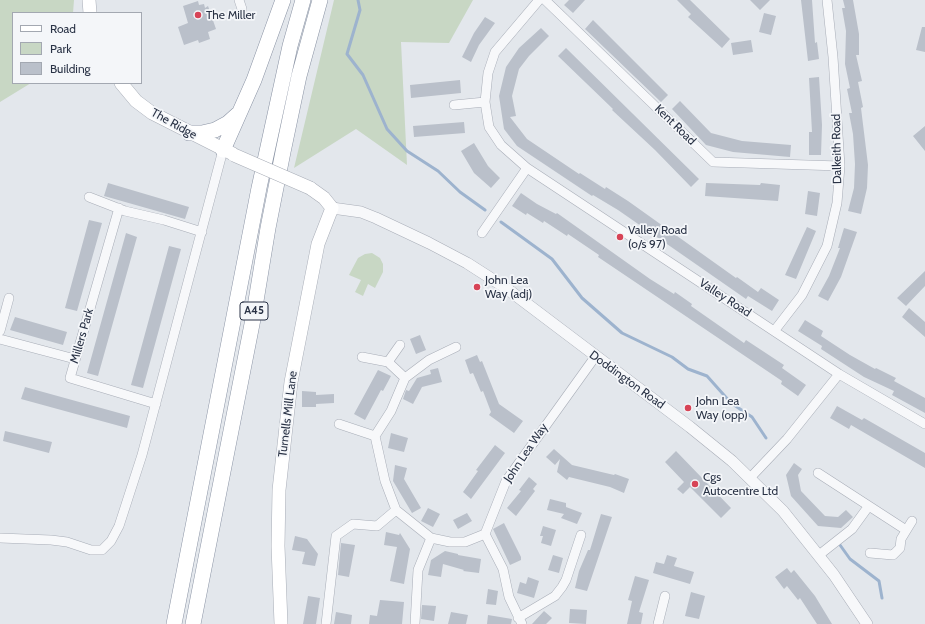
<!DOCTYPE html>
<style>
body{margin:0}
#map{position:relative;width:925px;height:624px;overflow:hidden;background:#e3e7ec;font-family:Cabin,sans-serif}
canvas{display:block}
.legend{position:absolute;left:12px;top:12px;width:130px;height:72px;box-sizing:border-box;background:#f4f6f9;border:1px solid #a3a8b1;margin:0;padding:5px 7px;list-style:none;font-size:12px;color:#2a3346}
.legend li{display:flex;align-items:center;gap:8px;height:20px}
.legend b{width:20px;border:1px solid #a3a8b1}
</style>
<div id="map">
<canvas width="925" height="624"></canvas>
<ul class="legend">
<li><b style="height:5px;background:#fff"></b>Road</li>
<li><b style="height:11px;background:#c8d7c4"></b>Park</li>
<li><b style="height:11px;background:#bac0ca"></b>Building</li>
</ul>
</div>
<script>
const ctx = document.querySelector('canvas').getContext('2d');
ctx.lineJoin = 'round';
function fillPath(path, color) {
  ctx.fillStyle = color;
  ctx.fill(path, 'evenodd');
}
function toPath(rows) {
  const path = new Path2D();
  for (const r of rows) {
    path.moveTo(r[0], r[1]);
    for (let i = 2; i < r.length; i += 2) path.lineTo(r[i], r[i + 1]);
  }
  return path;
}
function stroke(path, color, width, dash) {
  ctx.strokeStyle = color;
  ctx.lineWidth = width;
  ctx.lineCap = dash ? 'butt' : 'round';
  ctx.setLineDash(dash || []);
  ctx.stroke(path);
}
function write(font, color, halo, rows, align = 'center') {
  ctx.font = font + ' Cabin,sans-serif';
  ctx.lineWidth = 3.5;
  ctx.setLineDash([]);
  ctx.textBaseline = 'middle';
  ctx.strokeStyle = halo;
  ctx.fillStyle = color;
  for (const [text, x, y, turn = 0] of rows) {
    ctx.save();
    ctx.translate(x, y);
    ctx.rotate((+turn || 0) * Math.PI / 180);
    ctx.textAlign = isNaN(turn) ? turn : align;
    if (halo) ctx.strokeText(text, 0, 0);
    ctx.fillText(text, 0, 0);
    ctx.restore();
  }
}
const green = toPath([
 [0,0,74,0,73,13,13,13,13,83,31,83,0,102],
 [334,0,473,0,449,43,401,42,407,165,356,129,294,168],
 [372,253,380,258,383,264,383,272,375,288,368,284,363,296,355,292,361,280,349,275,358,258,365,254]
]);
const stream = toPath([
 [358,0,360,10,347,54,363,75,387,129,407,151,438,171,460,192,485,210],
 [501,222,552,259,582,298,622,333,672,357,688,369,707,376,731,403,752,417,766,438],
 [840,545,850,559,879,581,882,598]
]);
const building = toPath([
 [569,0,585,0,573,13,564,5],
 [677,0,690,0,730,39,722,48,688,17,691,14],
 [750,0,770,0,760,10],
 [801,0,812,0,815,43,817,42,819,59,808,61],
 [843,0,853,0,859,34,859,55,856,55,862,81,858,82,863,107,861,108,868,165,867,188,861,214,848,211,854,188,855,164,853,134,849,113,852,113,847,89,850,88,845,64,846,31,842,8,845,8],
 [198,1,199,5,204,4,205,8,208,6,216,29,208,32,210,39,199,43,198,40,184,45,178,27,188,23,183,6],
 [764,13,776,16,771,35,759,32],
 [485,17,495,23,479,45,471,62,462,57,474,33],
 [593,20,668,95,661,102,585,29],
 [922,27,925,27,925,52,916,50],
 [541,28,549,36,529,56,519,69,512,96,516,116,510,117,527,139,579,174,580,173,605,189,606,187,628,201,736,278,737,277,758,292,761,288,779,300,772,311,748,296,746,299,618,210,593,195,592,196,517,146,504,129,499,96,506,67,519,48],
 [751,40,753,52,733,55,731,43],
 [566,48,699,179,691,187,655,150,612,110,613,109,558,56],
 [819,77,822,125,821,155,809,155,809,132,812,132,809,78],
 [460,80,461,93,411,98,410,85],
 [680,101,711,133,742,141,791,145,790,157,733,152,706,145,672,109],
 [464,122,465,133,414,137,413,126],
 [925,126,925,151,913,136],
 [474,143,488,166,500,178,491,188,474,173,461,151],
 [108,183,189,207,185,219,104,196],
 [706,183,760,185,761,183,780,185,778,201,705,196],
 [808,191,820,193,817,216,805,214],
 [521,193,537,204,556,214,557,213,650,279,674,294,675,292,692,304,691,306,744,343,746,340,784,365,782,368,806,385,798,396,781,384,782,381,598,257,599,255,568,234,567,236,544,221,543,223,527,213,526,215,512,206],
 [89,220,102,223,77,311,65,308],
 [807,227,816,231,796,279,785,275],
 [844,228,857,232,841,277,828,301,818,296,829,276,840,248,838,248],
 [126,233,137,237,98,376,87,373],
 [169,246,181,249,143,388,131,385],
 [925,271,925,286,906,306,897,298],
 [909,308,925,322,925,337,902,317],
 [15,317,67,332,63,345,10,330],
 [805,320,823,331,821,336,850,355,875,369,876,368,896,378,894,381,925,398,925,413,892,395,894,391,864,377,821,349,822,346,798,331],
 [420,335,426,350,416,354,410,339],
 [477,355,480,362,482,361,499,404,523,421,514,433,489,415,491,412,483,391,481,392,473,373,470,374,465,360],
 [438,368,442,382,422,387,413,404,403,399,406,390,409,391,417,378,431,374,430,370],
 [378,370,391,376,383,391,381,390,365,420,354,414],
 [25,387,130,416,127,428,21,399],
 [302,391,316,392,316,395,334,394,334,403,316,404,316,407,302,407],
 [837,406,862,420,864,418,925,453,925,468,851,425,849,429,830,418],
 [5,431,52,442,49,453,3,441],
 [391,433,408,438,404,452,388,448],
 [495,445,505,453,471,499,463,492,478,471,476,470],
 [554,449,572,465,614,475,615,474,629,479,624,493,610,487,569,477,567,480,557,472,560,459,555,465,546,457],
 [676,451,731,508,721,518,690,487,683,494,677,489,684,482,665,462],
 [794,463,802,469,798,475,801,491,825,516,838,517,846,510,853,517,841,528,818,526,791,496,786,475],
 [395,465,407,468,404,479,421,508,412,513,393,481],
 [529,477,537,484,533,489,535,491,516,516,507,508,521,491,519,490],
 [550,499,566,503,566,507,582,513,577,524,561,518,564,514,547,510],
 [428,508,440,514,433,527,421,521],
 [467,513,472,521,458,529,453,520],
 [601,514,612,517,587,591,575,588,579,571,588,550,590,550],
 [504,523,521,557,521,560,510,565,493,529],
 [543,526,556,530,551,546,541,543,543,536,540,536],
 [386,532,399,535,400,533,410,549,404,584,390,581,397,547,384,545],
 [295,536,307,539,318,554,315,566,302,564,305,552,292,550],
 [341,543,355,545,349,577,338,575],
 [445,551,458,554,458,555,481,559,479,573,463,571,464,570,443,564,441,577,428,575,431,560],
 [553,555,563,558,559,573,548,570],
 [667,555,677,558,674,566,694,572,690,584,653,573,656,562,664,564],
 [787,568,791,573,794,570,815,596,832,624,817,624,800,598,798,600,787,586,784,589,775,577],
 [635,576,649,580,639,612,643,613,641,624,627,624,632,601,628,600],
 [528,577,539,581,534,598,517,593,520,582,526,584],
 [488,589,498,591,496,605,486,604],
 [691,592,705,596,699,619,685,616],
 [308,596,320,598,316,624,303,624],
 [380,600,404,602,402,624,369,624,370,615,377,616],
 [422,605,436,606,434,621,421,619],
 [570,609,587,610,586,624,569,623],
 [544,611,552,618,546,624,532,624],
 [336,612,352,615,351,624,334,624],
 [451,612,468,615,466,624,448,624],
 [488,615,512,619,511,624,487,624]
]);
const minor = toPath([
 [239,0,242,9],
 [539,0,495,52,488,73,485,102,489,127,501,145,527,168,839,374,925,424],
 [545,0,713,162,840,166],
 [454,105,485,102],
 [89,197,125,211,164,220,202,232],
 [119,208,70,378,156,404],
 [482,233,527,168],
 [775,330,802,295,827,246,837,203,840,166,833,57,827,0],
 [0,331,9,298],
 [0,339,75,359],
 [456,347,429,360,405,378,391,411,375,436,385,481,396,510,431,538,450,542,465,542,485,534],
 [362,357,388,362,405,378],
 [388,362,400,345],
 [339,424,375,436],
 [818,473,906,530],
 [750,478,787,439,839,374],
 [0,538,51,540,67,542,91,550,102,550,111,541,119,526,142,455,223,150],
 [870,553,893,555,900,548,901,539,912,521],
 [819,555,852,529,868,507],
 [518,618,555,596,562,587,566,580,581,535],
 [326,624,336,536,353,524,377,526,396,510],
 [415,624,418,570,431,538],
 [522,624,509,597,503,569,485,534,506,481,595,357],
 [658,624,665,596]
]);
const tertiary = toPath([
 [332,208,361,212,376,218,429,243,467,263,506,288,690,427,732,461,783,511,834,575,867,624]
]);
const secondary = toPath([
 [89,0,90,13],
 [121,83,136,101,152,113,233,154],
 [281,624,278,546,279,490,291,382,318,244,332,208,324,198,310,188]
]);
const trunk = toPath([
 [189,133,202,133,215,130,228,123,238,114],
 [223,150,254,80,283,0],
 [174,624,259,188,290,46,303,0],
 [193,624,253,319,268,228,283,152,299,76,320,0]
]);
const secondaryBridge = toPath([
 [234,155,310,188]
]);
const markers = [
 [198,15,4,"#d74356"],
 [620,237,4,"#d74356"],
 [477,287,4,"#d74356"],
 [688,408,4,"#d74356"],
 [695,484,4,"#d74356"]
];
const shields = [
 [254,311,28]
];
const shieldNames = [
 ["A45",254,311]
];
const poiNames = [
 ["The Miller",206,15],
 ["Valley Road",628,230],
 ["(o/s 97)",628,244],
 ["John Lea",485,280],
 ["Way (adj)",485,294],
 ["John Lea",696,401],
 ["Way (opp)",696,415],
 ["Cgs",703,477],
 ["Autocentre Ltd",703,491]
];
const streetNames = [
 ["The Ridge",174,124,29],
 ["Kent Road",675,125,44],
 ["Dalkeith Road",837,149,-91],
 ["Valley Road",725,298,33],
 ["Millers Park",82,336,-74],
 ["Doddington Road",627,380,36],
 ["Turnells Mill Lane",288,414,-83],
 ["John Lea Way",526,453,-56]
];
fillPath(green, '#c8d7c4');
stroke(stream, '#9db3ce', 3);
fillPath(building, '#bac0ca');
stroke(minor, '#a8adb7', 10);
stroke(tertiary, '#a8adb7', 12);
stroke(secondary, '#a8adb7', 14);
stroke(trunk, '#8a93a4', 16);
stroke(minor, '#f7f8fa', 9);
stroke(tertiary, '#f7f8fa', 11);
stroke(secondary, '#fff', 13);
stroke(trunk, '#fff', 15);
stroke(secondaryBridge, '#a8adb7', 14, []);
stroke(secondaryBridge, '#fff', 13);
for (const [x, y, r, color] of markers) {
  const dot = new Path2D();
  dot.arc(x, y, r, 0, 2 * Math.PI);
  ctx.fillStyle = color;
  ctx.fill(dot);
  stroke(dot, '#f4f6f9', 1.5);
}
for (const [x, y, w] of shields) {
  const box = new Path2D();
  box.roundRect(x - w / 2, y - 9, w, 18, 3);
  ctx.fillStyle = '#f4f6f9';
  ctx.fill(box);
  stroke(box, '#2a3346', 1);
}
write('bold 11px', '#2a3346', null, shieldNames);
write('12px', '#2a3346', '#f4f6f9', poiNames, 'left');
write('12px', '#2a3346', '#f4f6f9', streetNames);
</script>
